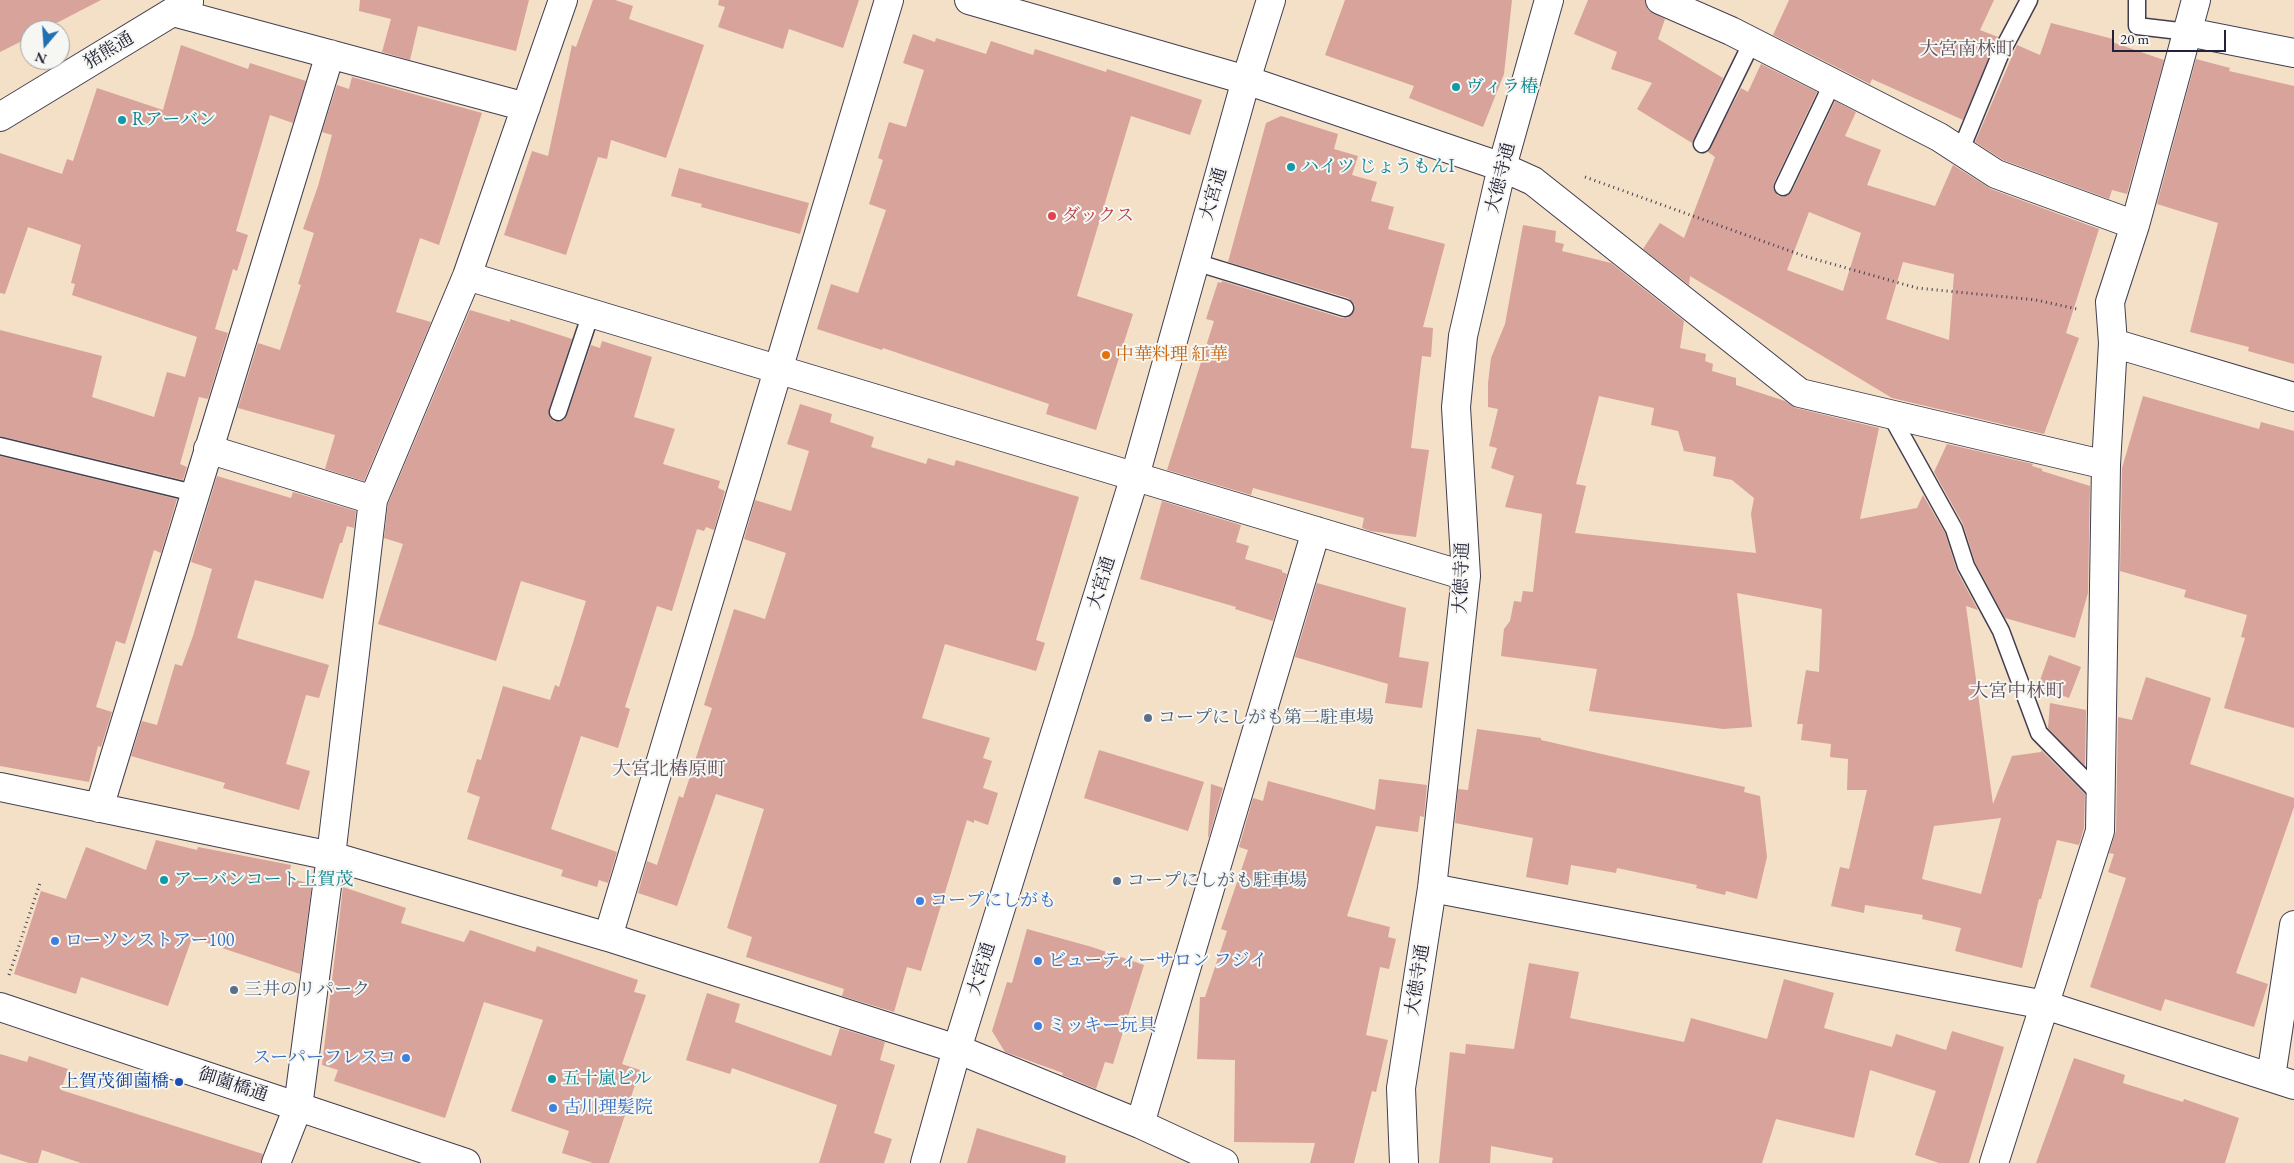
<!DOCTYPE html>
<meta charset="utf-8">
<style>
body{margin:0}
#map{position:relative;width:2294px;height:1163px;overflow:hidden;background:#f4dfc7;font-family:"EB Garamond",serif}
canvas{display:block}
.north{position:absolute;left:20px;top:20px;width:50px;height:50px;box-sizing:border-box;background:#f6f6f2;border:1px solid #a1a1a9;border-radius:50%;rotate:198deg;font-size:14px;font-weight:700;line-height:20px;text-align:center;color:#22223b}
.north::after{content:'';display:block;margin:auto;width:18px;height:22px;background:#1f6fb2;clip-path:polygon(50% 0,100% 100%,50% 72%,0 100%)}
.scale{position:absolute;left:2112px;top:30px;width:114px;height:22px;box-sizing:border-box;border:2px solid #22223b;border-top:0;padding-left:6px;font-size:15px;line-height:18px;white-space:nowrap;color:#22223b;-webkit-text-stroke:4px #f6f6f2;paint-order:stroke}
</style>
<div id="map">
<canvas width="2294" height="1163"></canvas>
<div class="north">N</div>
<div class="scale">20 m</div>
</div>
<script>
const ctx = document.querySelector('canvas').getContext('2d');
ctx.lineJoin = 'round';
function fillPath(path, color) {
  ctx.fillStyle = color;
  ctx.fill(path, 'evenodd');
}
function toPath(rows) {
  const path = new Path2D();
  for (const r of rows) {
    path.moveTo(r[0], r[1]);
    for (let i = 2; i < r.length; i += 2) path.lineTo(r[i], r[i + 1]);
  }
  return path;
}
function stroke(path, color, width, dash) {
  ctx.strokeStyle = color;
  ctx.lineWidth = width;
  ctx.lineCap = dash ? 'butt' : 'round';
  ctx.setLineDash(dash || []);
  ctx.stroke(path);
}
function write(font, color, halo, rows, align = 'center') {
  ctx.font = font + ' "EB Garamond","Noto Serif JP",serif';
  ctx.lineWidth = 4;
  ctx.setLineDash([]);
  ctx.textBaseline = 'middle';
  ctx.strokeStyle = halo;
  ctx.fillStyle = color;
  for (const [text, x, y, turn = 0] of rows) {
    ctx.save();
    ctx.translate(x, y);
    ctx.rotate((+turn || 0) * Math.PI / 180);
    ctx.textAlign = isNaN(turn) ? turn : align;
    if (halo) ctx.strokeText(text, 0, 0);
    ctx.fillText(text, 0, 0);
    ctx.restore();
  }
}
const building = toPath([
 [0,0,101,0,43,30,30,30,30,37,0,52],
 [360,0,529,0,516,51,418,26,410,60,382,52,391,19,359,11],
 [593,0,615,0,633,6,629,19,704,45,666,158,611,140,607,159,598,157,566,255,504,235,532,151,548,156,572,45,576,47],
 [719,0,859,0,843,48,789,29,783,49,718,27,725,7,718,5],
 [1345,0,1512,0,1504,74,1483,127,1409,98,1414,86,1325,55],
 [1588,0,1645,0,1648,10,1665,19,1658,39,1723,78,1692,143,1637,109,1652,83,1611,69,1617,52,1574,34],
 [1789,0,1994,0,1980,30,1998,37,1963,120,1872,79,1870,84,1773,35],
 [2051,23,2113,39,2112,42,2164,60,2127,194,2112,190,2109,199,2003,160,1975,142,2017,45,2040,55],
 [913,34,935,42,936,38,986,54,991,41,1033,55,1035,49,1106,72,1107,69,1202,100,1190,135,1131,116,1077,296,1133,314,1096,430,1046,414,1049,404,883,348,882,350,817,329,831,284,858,293,886,210,869,204,883,160,878,158,889,122,906,127,924,70,903,63],
 [181,45,248,69,250,63,306,81,293,123,270,115,236,231,248,235,237,271,233,269,215,329,228,333,208,399,199,397,180,464,187,467,183,480,0,436,0,330,102,356,92,397,154,417,167,372,185,377,197,337,72,295,75,284,71,283,81,245,28,227,5,294,0,293,0,153,62,174,67,159,73,161,97,88,163,110],
 [2196,59,2230,68,2229,71,2294,86,2294,364,2248,351,2249,347,2190,332,2218,223,2157,204],
 [1761,64,1817,92,1774,183,1773,188,1778,196,1784,197,1792,191,1835,101,1856,112,1845,136,1881,150,1867,185,1935,206,1953,165,1991,189,2099,229,2066,333,2079,338,2044,434,1892,398,1690,276,1689,285,1643,249,1660,223,1684,238,1715,157,1708,152,1741,88,1748,92],
 [1809,212,1861,233,1843,291,1787,270],
 [1903,262,1954,274,1949,340,1886,319],
 [352,77,482,113,439,245,420,238,396,312,431,322,364,481,325,469,335,435,238,408,258,343,280,350,301,285,298,284,314,233,303,229,318,186,332,135,322,132,337,85,349,89],
 [1281,116,1338,134,1334,149,1358,156,1352,175,1377,182,1371,201,1394,207,1388,229,1445,244,1423,327,1433,328,1431,357,1422,356,1411,448,1429,450,1416,537,1370,531,1362,528,1364,518,1253,488,1251,495,1167,470,1214,321,1206,319,1218,282,1221,283,1222,281,1342,318,1348,318,1354,311,1355,305,1348,298,1228,262,1266,123],
 [679,168,809,203,800,234,701,207,702,204,671,196],
 [1523,225,1556,231,1555,242,1564,244,1562,251,1611,263,1684,321,1680,348,1706,354,1705,361,1713,364,1712,371,1736,378,1736,385,1785,401,1796,408,1879,428,1860,519,1917,508,1923,495,1945,533,1957,571,1978,610,1966,606,1993,804,2012,756,2041,752,2041,750,2085,794,2084,828,2079,845,2057,840,2041,899,2039,899,2022,968,1955,951,1961,928,1922,919,1923,915,1865,905,1864,913,1831,906,1840,867,1849,869,1867,790,1847,790,1848,759,1830,757,1831,744,1801,740,1803,724,1797,724,1806,670,1819,672,1822,609,1737,593,1752,727,1723,729,1589,711,1597,669,1501,656,1504,629,1510,621,1514,601,1521,602,1523,591,1533,592,1542,514,1505,507,1514,476,1491,468,1497,448,1489,446,1498,409,1488,407,1488,383,1491,358,1505,324],
 [1599,396,1654,408,1651,425,1678,431,1684,451,1716,457,1713,476,1732,480,1754,498,1751,514,1756,553,1575,533,1586,486,1576,484],
 [2001,818,1981,894,1922,879,1934,826],
 [470,310,510,322,510,319,572,339,549,409,550,418,555,422,564,420,567,415,591,345,600,348,602,341,652,357,634,417,675,429,663,464,720,481,718,488,725,491,714,530,706,527,704,531,697,529,672,611,657,606,625,707,630,709,618,748,581,736,551,829,617,852,608,883,599,880,597,887,561,876,563,870,467,839,480,797,467,792,477,759,481,760,503,686,550,700,555,685,559,687,586,601,521,581,496,661,378,624,403,544,384,538,388,504],
 [2143,396,2259,429,2261,422,2294,431,2294,728,2224,708,2245,638,2241,637,2247,615,2184,597,2186,590,2120,571,2122,468],
 [800,404,832,414,830,422,874,437,871,447,926,464,928,458,954,466,956,460,1079,497,1036,640,1045,643,1036,671,945,644,922,718,990,738,983,758,992,761,983,788,998,793,988,825,974,820,974,823,967,820,921,971,907,967,894,1012,842,996,844,989,746,957,752,937,727,928,764,809,716,794,677,906,638,893,647,861,657,865,679,796,683,798,712,708,704,705,734,609,765,619,786,553,744,539,755,500,791,511,809,451,787,444],
 [1947,444,2033,464,2032,466,2042,469,2042,471,2090,486,2088,593,2075,638,2005,618,1975,562,1963,524,1934,472],
 [0,456,177,499,161,553,154,550,125,644,116,641,96,707,112,712,101,747,98,746,89,782,0,766],
 [217,476,291,498,293,492,356,511,354,528,347,526,342,543,340,543,323,599,255,580,237,638,329,665,319,698,306,695,286,764,310,771,299,810,223,788,225,783,131,756,142,721,157,725,175,664,182,666,193,636,212,569,191,562],
 [1162,501,1241,525,1236,542,1249,546,1245,559,1282,570,1282,572,1287,574,1273,621,1235,609,1236,607,1140,579],
 [1317,583,1406,608,1399,657,1429,662,1422,708,1385,703,1388,684,1295,657],
 [2049,655,2081,667,2069,698,2038,686],
 [2146,677,2211,698,2190,764,2294,798,2294,807,2236,973,2268,984,2254,1027,2165,999,2161,1011,2090,987,2126,878,2108,872,2114,854,2109,853,2116,831,2118,717,2132,720],
 [2050,703,2086,710,2085,766,2048,728],
 [1477,729,1541,738,1541,740,1745,787,1744,792,1760,796,1767,857,1757,899,1726,891,1725,895,1696,888,1697,885,1617,868,1616,873,1571,865,1568,885,1526,877,1533,838,1455,823,1458,789,1468,790],
 [1099,750,1204,782,1188,831,1084,798],
 [1379,779,1427,785,1424,817,1420,816,1418,832,1376,826,1347,916,1390,927,1388,937,1396,939,1389,969,1380,967,1366,1035,1388,1040,1376,1092,1372,1091,1354,1163,1310,1163,1315,1143,1234,1142,1235,1060,1197,1059,1200,997,1205,997,1227,931,1221,929,1248,850,1239,847,1253,798,1263,801,1268,781,1375,810],
 [1211,784,1223,788,1209,837,1208,837],
 [156,840,197,850,198,847,291,865,288,878,312,884,300,974,192,938,168,1006,81,977,76,994,14,974,41,891,66,899,86,847,146,870],
 [343,887,406,908,401,923,464,942,470,930,535,952,537,946,638,980,634,992,646,995,622,1064,640,1070,609,1163,593,1163,562,1153,569,1131,511,1111,543,1020,484,1002,445,1118,334,1081,338,1070,322,1065],
 [1027,929,1092,947,1144,965,1113,1064,1105,1062,1096,1089,1062,1075,1063,1073,1005,1052,992,1031,1007,982,1012,983],
 [1529,963,1579,972,1570,1018,1684,1042,1691,1018,1767,1039,1784,979,1834,993,1824,1028,1892,1047,1896,1034,1946,1050,1952,1031,2004,1047,1969,1163,1939,1163,1915,1155,1936,1091,1870,1070,1854,1138,1776,1119,1762,1163,1552,1163,1553,1158,1491,1146,1490,1163,1439,1163,1450,1052,1465,1054,1466,1044,1514,1049],
 [707,993,740,1004,735,1022,831,1056,840,1028,885,1042,880,1060,895,1065,874,1133,892,1139,884,1163,819,1163,837,1105,732,1068,730,1074,686,1060],
 [0,1054,27,1062,29,1056,68,1069,61,1090,263,1154,261,1163,81,1163,42,1150,38,1163,29,1163,0,1154],
 [2074,1058,2125,1075,2123,1083,2183,1102,2184,1099,2239,1118,2225,1163,2036,1163],
 [977,1128,1066,1156,1065,1163,967,1163]
]);
const path = toPath([
 [1585,177,1804,256,1917,288,2036,300,2077,309],
 [9,975,40,883]
]);
const service = toPath([
 [2137,0,2137,26,2188,32],
 [1702,144,1752,42],
 [1960,152,2000,55,2029,0],
 [1783,187,1832,84],
 [1195,262,1345,308],
 [558,412,591,313],
 [1890,414,1954,529,1966,566,2001,631,2039,733,2101,796],
 [0,446,194,493]
]);
const minor = toPath([
 [563,0,467,276,373,500,331,856,608,937,957,1049,1140,1124,1224,1163],
 [969,0,1246,80,1502,167,1533,181,1800,393,2106,465],
 [1660,0,1731,31,1939,137,1996,174,2135,225],
 [173,12,526,107],
 [2188,32,2294,53],
 [0,117,189,2],
 [467,276,1466,576],
 [2113,343,2294,397],
 [208,449,373,500],
 [0,787,331,856,298,1107,276,1163],
 [99,808,330,54],
 [1432,888,2045,1005,2294,1085],
 [608,937,889,0],
 [2271,1077,2294,925],
 [1140,1124,1316,531],
 [1404,1163,1401,1088,1432,888,1466,576,1456,407,1463,336,1502,167,1549,0],
 [1994,1163,2100,831,2106,465,2113,343,2110,302,2135,225,2196,0]
]);
const tertiary = toPath([
 [0,1007,466,1163],
 [925,1163,957,1049,1135,476,1246,80,1271,0]
]);
const markers = [
 [1456,87,5,"#0f9aa8"],
 [122,120,5,"#0f9aa8"],
 [1291,167,5,"#0f9aa8"],
 [1052,216,5,"#e0444e"],
 [1106,355,5,"#e8710a"],
 [1148,718,5,"#5c6f8a"],
 [164,880,5,"#0f9aa8"],
 [1117,881,5,"#5c6f8a"],
 [920,901,5,"#3f7fe0"],
 [55,941,5,"#3f7fe0"],
 [1038,961,5,"#3f7fe0"],
 [234,990,5,"#5c6f8a"],
 [1038,1026,5,"#3f7fe0"],
 [406,1058,5,"#3f7fe0"],
 [552,1079,5,"#0f9aa8"],
 [179,1082,5,"#1a4fb4"],
 [553,1108,5,"#3f7fe0"]
];
const streetNames = [
 ["猪熊通",109,51,-31],
 ["大徳寺通",1501,178,-76],
 ["大宮通",1214,194,-74],
 ["大徳寺通",1462,578,-88],
 ["大宮通",1102,583,-73],
 ["大宮通",982,969,-73],
 ["大徳寺通",1418,980,-81],
 ["御薗橋通",233,1085,18]
];
const cultureNames = [
 ["ヴィラ椿",1466,87],
 ["Rアーバン",132,120],
 ["ハイツ じょうもんⅠ",1301,167],
 ["アーバンコート上賀茂",174,880],
 ["五十嵐ビル",562,1079]
];
const healthNames = [
 ["ダックス",1062,216]
];
const foodNames = [
 ["中華料理 紅華",1116,355]
];
const serviceNames = [
 ["コープにしがも第二駐車場",1158,718],
 ["コープにしがも駐車場",1127,881],
 ["三井のリパーク",244,990]
];
const shopNames = [
 ["コープにしがも",930,901],
 ["ローソンストアー100",65,941],
 ["ビューティーサロン フジイ",1048,961],
 ["ミッキー玩具",1048,1026],
 ["スーパーフレスコ",396,1058,"right"],
 ["古川理髪院",563,1108]
];
const transitNames = [
 ["上賀茂御薗橋",169,1082]
];
const neighbourhoodNames = [
 ["大宮南林町",1967,50],
 ["大宮中林町",2017,692],
 ["大宮北椿原町",669,770]
];
fillPath(building, '#d8a39a');
stroke(service, '#423e50', 19);
stroke(minor, '#423e50', 30);
stroke(tertiary, '#423e50', 30);
stroke(path, '#423e50', 3, [1, 4]);
stroke(service, '#fff', 16);
stroke(minor, '#fff', 28);
stroke(tertiary, '#fff', 28);
for (const [x, y, r, color] of markers) {
  const dot = new Path2D();
  dot.arc(x, y, r, 0, 2 * Math.PI);
  ctx.fillStyle = color;
  ctx.fill(dot);
  stroke(dot, '#f6f6f2', 2);
}
write('18px', '#22223b', '#f6f6f2', streetNames);
write('18px', '#0d838f', '#f6f6f2', cultureNames, 'left');
write('18px', '#be3a42', '#f6f6f2', healthNames, 'left');
write('18px', '#c56008', '#f6f6f2', foodNames, 'left');
write('18px', '#4e5e75', '#f6f6f2', serviceNames, 'left');
write('18px', '#366cbe', '#f6f6f2', shopNames, 'left');
write('18px', '#164399', '#f6f6f2', transitNames, 'right');
write('19px', '#624f5c', '#f6f6f2', neighbourhoodNames);
</script>
